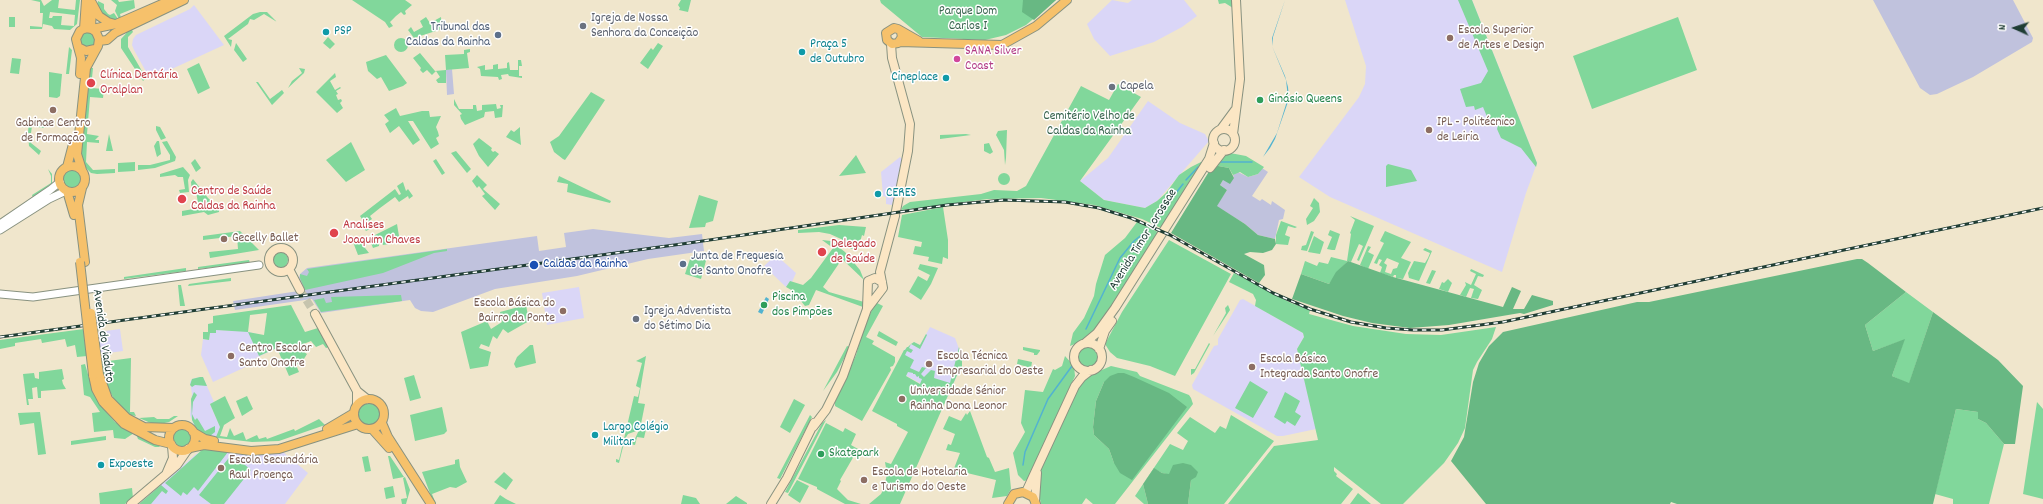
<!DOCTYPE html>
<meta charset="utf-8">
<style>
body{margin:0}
#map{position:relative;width:2043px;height:504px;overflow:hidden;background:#f0e6cc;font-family:Dekko,sans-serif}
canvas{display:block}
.north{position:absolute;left:1995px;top:8px;width:40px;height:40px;-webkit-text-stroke:3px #fff;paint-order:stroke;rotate:273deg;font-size:11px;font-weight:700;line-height:16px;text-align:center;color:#1f3d34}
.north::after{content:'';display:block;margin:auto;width:14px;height:18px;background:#1f3d34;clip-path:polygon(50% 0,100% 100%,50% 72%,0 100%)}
</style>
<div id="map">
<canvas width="2043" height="504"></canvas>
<div class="north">N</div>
</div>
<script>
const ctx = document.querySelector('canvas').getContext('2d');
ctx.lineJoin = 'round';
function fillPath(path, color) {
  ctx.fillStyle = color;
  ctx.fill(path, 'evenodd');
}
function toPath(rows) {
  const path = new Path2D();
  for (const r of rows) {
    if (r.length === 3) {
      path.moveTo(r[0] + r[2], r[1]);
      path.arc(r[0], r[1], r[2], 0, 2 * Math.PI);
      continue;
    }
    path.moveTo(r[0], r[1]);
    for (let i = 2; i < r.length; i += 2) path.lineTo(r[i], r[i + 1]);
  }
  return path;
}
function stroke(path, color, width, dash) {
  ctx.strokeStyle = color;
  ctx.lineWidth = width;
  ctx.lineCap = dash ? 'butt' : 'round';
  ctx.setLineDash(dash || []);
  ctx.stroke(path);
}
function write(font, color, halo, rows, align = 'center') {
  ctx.font = font + ' Dekko,sans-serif';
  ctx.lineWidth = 3;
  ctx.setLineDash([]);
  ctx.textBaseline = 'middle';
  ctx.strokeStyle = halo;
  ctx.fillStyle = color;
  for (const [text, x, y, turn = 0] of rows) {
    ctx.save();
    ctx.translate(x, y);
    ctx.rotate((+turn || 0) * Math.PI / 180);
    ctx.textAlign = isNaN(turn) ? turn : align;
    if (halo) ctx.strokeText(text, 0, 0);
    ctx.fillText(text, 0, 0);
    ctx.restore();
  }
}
const built = toPath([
 [1112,0,1128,3,1132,0,1184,0,1197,16,1182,27,1154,42,1110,56,1094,39,1087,24],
 [1345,0,1472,0,1537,163,1526,193,1502,272,1330,197,1299,177,1359,97,1365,84,1366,66],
 [194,5,224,45,150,79,134,50,132,45,133,39,136,35,190,9],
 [1148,101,1180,123,1205,134,1209,141,1157,201,1145,208,1104,200,1080,181,1108,158],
 [900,157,902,159,902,165,892,205,886,204,886,197,883,196,881,172],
 [776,255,796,273,792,282,790,282,786,287,764,266],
 [579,287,584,318,547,325,542,293],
 [1243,299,1303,333,1304,337,1297,349,1316,429,1283,436,1277,436,1193,389,1192,385,1214,346,1218,345,1218,339,1240,300],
 [930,327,955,338,961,354,962,370,958,373,947,398,896,370,904,350,914,342,920,345],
 [120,329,123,351,101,354,98,332],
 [216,330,245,331,264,336,277,348,256,358,252,364,213,382,201,355,203,339,209,340,210,332],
 [200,377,203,377,214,402,210,404,220,427,216,437,207,436,194,426,192,420,190,415,192,394,190,382,192,379],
 [212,449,251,454,283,452,308,473,285,504,139,504,196,454]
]);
const industrial = toPath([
 [1873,0,2013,0,2033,38,2032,42,1973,77,1937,94,1930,95,1920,88],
 [452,69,454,94,447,95,446,70],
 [1262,168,1268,172,1252,196,1260,201,1262,199,1271,205,1272,201,1285,210,1283,219,1279,220,1275,239,1258,235,1245,224,1216,206,1227,190,1220,185,1223,180,1234,178,1233,175,1238,172,1248,177,1258,174],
 [593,229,669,238,702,234,704,251,648,259,577,276,495,289,433,312,421,311,415,308,410,300,321,313,312,299,235,310,233,301,305,290,299,278,300,274,307,268,537,236,539,251,566,247,564,233]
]);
const green = toPath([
 [31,0,41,0,44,6,52,0,59,0,58,8,75,10,76,0,80,0,77,24,70,30,54,29,52,26,43,24,42,29,30,29,30,26,42,27,43,13,40,13,40,2],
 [50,12,75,15,74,26,61,25,62,16,53,16,52,18,49,18],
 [111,0,118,0,119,2,134,0,135,8,120,14,121,18,119,19,115,11,117,5],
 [352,0,405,0,412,5,405,11,406,14,404,15,401,12,396,16,390,22,393,26,389,28,385,22],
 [681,0,691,0,688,12,679,10,680,8,678,5],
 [880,0,1056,0,1026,25,1006,35,985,40,922,37,881,3],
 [1218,0,1233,0,1233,8,1225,3,1219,4],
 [1458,0,1472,0,1537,163,1536,167,1521,148,1501,138,1497,129,1498,125,1495,122,1490,124,1483,107,1475,110,1474,106,1466,107,1460,89,1481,83,1488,71],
 [98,1,104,4,104,9,108,14,110,15,114,13,118,19,114,20,103,16,97,5],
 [260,12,267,12,277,22,264,14,254,20,250,19,248,24,228,39,232,40,231,47,224,36,253,14],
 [9,17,15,17,15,27,9,27],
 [426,17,430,23,441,17,442,29,414,38,408,30,411,27,414,32,423,27,420,21],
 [1678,17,1697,70,1592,109,1573,56],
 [131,28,133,32,128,37,128,47,146,78,143,81,121,48,121,39],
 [87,31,95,35,96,43,92,48,81,46,80,35],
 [328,37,335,44,330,49,323,43],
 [401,45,7],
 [236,43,247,59,243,62,234,50],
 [658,43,663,46,648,69,640,63,651,48,653,50],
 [69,47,72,50,69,74,66,74],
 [470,49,470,52,467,53,469,68,446,70,446,83,438,83,436,80,440,77,436,71,432,75,427,70,423,73,420,70,421,68,413,58,420,53,435,71,446,70,445,55,464,54,464,50],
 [386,55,407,83,403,86,389,91,381,77,377,79,368,71,366,62],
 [12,58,21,59,19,74,10,73],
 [518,60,521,60,522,66,519,66,519,76,522,76,522,78,509,76,508,74,501,75,502,79,499,80,498,77,481,76,480,69,477,67,485,65,485,70,493,69,493,65,498,64,498,69,507,68,507,63,509,62,510,70,518,70],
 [199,63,210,88,198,94,187,69],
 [88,68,93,68,91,88,104,89,103,98,90,97,87,134,99,136,95,140,99,140,99,143,87,142,86,162,93,170,115,169,115,173,97,174,91,173,84,166,80,158],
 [299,68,305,69,304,73,288,88,292,81,302,73],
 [49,72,62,74,60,96,57,98,49,97],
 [335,73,336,77,330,81,335,90,340,87,341,88,336,91,338,94,336,95,338,100,341,99,342,101,340,103,343,108,337,113,316,92],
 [256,82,258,82,270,99,282,90,284,93,272,105],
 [1118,84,1141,97,1080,181,1104,200,1145,208,1157,201,1166,193,1179,175,1191,167,1201,162,1204,163,1163,229,1142,219,1094,205,1041,198,988,199,901,210,903,206,910,202,981,194,994,190,1017,191,1026,186,1081,86,1109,100],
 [591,92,605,100,570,153,565,160,563,159,554,152,550,142,559,136],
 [454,99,459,109,473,109,473,105,476,105,477,111,482,110,482,105,496,104,497,109,501,108,500,105,503,105,502,117,495,118,494,111,485,112,484,117,465,125,461,119,460,115,462,114,454,105],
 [396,108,400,116,422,111,429,111,430,117,441,116,436,127,438,132,439,136,436,138,439,144,431,149,413,121,408,121,420,140,413,145,399,126,390,133,385,124,389,121,384,115],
 [29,121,44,122,44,128,32,126,31,133,28,133],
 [156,126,160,127,166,138,161,140,156,130],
 [520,127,520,134,521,145,506,137,511,130,514,132],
 [1007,130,1006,158,1005,165,1004,150,996,135,998,131],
 [109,134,113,151,106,151],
 [966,134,971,135,940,139,940,135],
 [28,135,31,135,31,143,41,151,39,155,29,146],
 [479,138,492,148,491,150,493,152,495,151,499,154,488,167,479,156,473,144],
 [157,141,159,141,161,154,157,157,154,146],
 [167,141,176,157,175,161,155,168,138,170,138,165,150,165,170,160,170,155,162,142],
 [351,142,365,170,346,182,326,160],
 [989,143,993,152,990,154,984,151,984,144],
 [456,151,471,169,467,173,451,153],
 [1230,153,1246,156,1264,167,1258,174,1248,177,1240,172,1233,175,1229,168,1213,165,1223,155],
 [856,155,866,173,839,176],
 [195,159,201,168,196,172,191,163],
 [436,159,445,173,442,175,433,161],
 [135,162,135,171,118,172,118,163],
 [1388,164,1411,170,1417,181,1386,187,1386,166],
 [183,167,190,175,188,180,189,192,180,193,179,190,185,189,183,177,178,177,175,175,160,177,160,174],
 [74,168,81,172,83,180,79,187,71,189,64,185,62,178,66,171],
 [48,169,52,174,52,183,33,198,32,195,51,183,51,176],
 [1004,179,6],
 [477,175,487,185,483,189,500,204,495,210,482,196,485,194,479,186,477,188,472,181],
 [559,176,611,201,610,203,567,192,568,184,557,182],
 [193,179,208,198,219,208,219,212,208,215,204,212,182,216,182,211,199,208,196,192,192,192,191,182],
 [403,182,406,191,408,189,413,196,409,199,408,196,399,202,395,197,380,208,370,216,372,219,368,222,372,228,366,231,363,227,366,225,360,216,395,189,399,195,401,194,397,186],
 [699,195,718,201,713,221,706,223,705,227,689,228],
 [1314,198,1319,203,1320,212,1314,221,1307,225,1306,219,1313,208,1310,206],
 [943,207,948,240,948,259,943,257,942,264,928,261,929,257,913,254,915,246,921,247,922,242,898,237,902,215],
 [1350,216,1374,226,1359,261,1357,260,1363,246,1359,244,1351,262,1348,261,1342,267,1329,284,1301,274,1305,261,1317,266,1319,262,1328,264,1331,257,1347,261,1351,234,1350,233,1355,220],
 [1281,221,1297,227,1295,228,1288,226,1285,235,1290,237,1288,245,1276,244,1276,235],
 [1137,222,1158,232,1100,327,1082,341,1070,346,1073,333,1084,318,1094,296,1096,284,1105,255,1125,238],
 [397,224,400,242,383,245,382,243,379,243,379,246,373,248,369,238],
 [839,225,866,227,864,236,862,235,858,250,851,249,841,239,830,234,819,232,798,233,798,230],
 [1330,230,1340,234,1335,250,1332,250,1327,249,1332,237,1328,235],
 [240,231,259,250,210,258,209,252,238,249,237,236,203,240,203,236],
 [1311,231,1314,232,1307,251,1301,250,1302,246,1306,245],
 [1385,231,1411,242,1401,258,1411,262,1403,279,1396,278,1396,275,1394,275,1393,277,1380,273,1382,267,1379,265,1382,260,1379,259,1377,264,1374,263,1384,243,1380,241],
 [1387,258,1399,263,1397,268,1393,269,1391,274,1385,272,1387,265,1384,263],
 [1314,236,1324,242,1320,254,1308,252],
 [358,239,369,253,358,255,353,242],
 [822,240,831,241,845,252,860,270,864,280,842,259,823,287,829,292,864,302,863,307,816,290,809,305,805,306,793,291,786,287,790,281,803,285,811,278,833,248],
 [1169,240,1231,274,1175,376,1150,366,1117,358,1110,352,1105,344,1122,312],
 [1368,246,1371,247,1368,252,1374,255,1368,269,1360,265],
 [1425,248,1432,251,1419,281,1409,278,1408,273,1414,261,1425,263,1428,258,1430,253,1423,250],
 [447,249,447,251,434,253,383,273,305,290,300,278,300,274,307,276,309,272,307,269],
 [280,260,8],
 [707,257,701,279,685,274,690,259],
 [249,260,250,263,198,269,198,267],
 [920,264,938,268,931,284,921,300,909,292,918,276,927,281,930,275,918,269],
 [186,268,186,271,124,279,124,277],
 [1471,269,1484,275,1483,277,1478,276,1474,285,1482,290,1478,299,1471,298,1474,289,1470,288,1466,297,1460,295,1466,285,1465,282,1471,285,1476,274,1470,271],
 [1432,270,1436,271,1430,284,1426,283],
 [1234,273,1291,303,1310,310,1309,314,1353,326,1406,334,1441,335,1496,327,1492,339,1477,362,1473,370,1465,428,1458,443,1444,463,1403,504,1381,504,1334,467,1334,471,1337,474,1336,476,1353,489,1341,504,1228,504,1274,446,1318,440,1297,349,1304,337,1303,333,1255,306,1256,300,1253,294,1229,282],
 [231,278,231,281,188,286,189,284],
 [1448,279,1452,283,1448,292,1439,289,1442,282,1444,283],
 [178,285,181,285,185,306,180,306],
 [1906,292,1933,312,1909,384,1892,376,1904,340,1873,351,1865,325],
 [401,295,402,301,321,312,314,300,324,298,326,303,332,302,331,297],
 [875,302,883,306,866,337,874,341,872,344,895,357,895,362,893,366,890,367,891,370,862,421,835,406,835,402,856,355,862,334],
 [291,305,305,332,318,328,329,347,326,348,323,344,316,347,311,341,296,347,307,354,302,362,296,365,299,372,289,376,277,348,259,356,248,332,216,330,216,333,210,333,209,340,203,339,203,332,208,332,208,324,213,323,213,316],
 [267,313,264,335,248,332,250,315],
 [526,305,529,321,508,333,503,329,497,339,493,336,489,347,481,344,479,348,491,352,488,366,470,369,461,332,487,321,491,329,502,322,500,312],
 [1228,305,1230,310,1213,336,1226,313,1225,308],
 [84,329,87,356,77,357,75,345,67,347,65,339,42,343,41,339,15,343,15,346,0,349,0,340],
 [879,331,898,342,896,346,877,336],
 [926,334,927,335,920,349,911,344,909,348,913,350,911,353,907,351,905,355,914,360,910,368,919,372,922,367,926,368,921,374,924,377,931,370,935,371,934,378,950,383,959,347,962,361,962,370,958,373,900,504,869,504,881,494,884,488,887,474,885,462,891,464,908,432,897,426,897,424,872,411,904,350,905,350,907,347,908,347,911,344,914,342,920,345],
 [908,372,913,373,913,374,915,374,917,377,919,376,919,378,922,379,920,384,906,376],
 [1209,343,1210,344,1194,373,1191,375,1191,369,1195,369],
 [1088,357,13],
 [530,345,533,345,536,363,516,368,514,364,517,357],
 [847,346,850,347,837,372,823,391],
 [1023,347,1040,350,1040,351,1037,355,1034,355,1034,353,1023,350],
 [646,356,638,403,645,404,641,424,647,425,644,438,637,437,635,445,629,444,634,441,639,430,628,434,625,439,619,463,616,462,616,459,619,460,634,396,638,397,640,388,636,386,642,363,636,361],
 [1065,356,1074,366,1075,376,1028,480,1024,481,1018,475,1013,453,1025,432,1021,423,1025,390,1043,392,1053,369,1055,370,1062,366],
 [131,358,130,412,134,412,136,416,130,415,115,401,107,386,101,362],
 [1018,359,1032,362,1031,368,1017,364],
 [85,364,92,388,101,406,115,422,134,433,125,439,114,438,113,430,94,432,92,413,100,412,90,397,84,395,81,365],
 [1111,366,1137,372,1140,376,1189,395,1191,398,1193,404,1115,504,1093,504,1086,498,1082,504,1041,504,1038,490,1039,474,1078,387,1088,376],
 [1104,382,1114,463,1109,449,1094,435,1093,427,1096,401],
 [62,369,64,379,62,380,63,384,66,389,41,391,41,398,38,398,37,387,32,388,33,399,28,399,29,405,27,405,23,374,34,373,35,378,39,379,39,372],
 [414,375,421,398,410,401,404,378],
 [200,377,203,377,207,386,195,385,192,387,190,385,192,379],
 [1250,381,1268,392,1253,418,1235,408],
 [194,392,197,395,193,402,192,414,195,420,197,418,199,421,205,431,215,426,215,432,210,436,207,436,197,430,192,420,191,399],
 [1285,392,1300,401,1295,412,1301,416,1295,426,1287,421,1285,424,1274,417],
 [225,396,235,418,224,425,220,436,227,437,230,428,234,436,243,432,246,440,257,435,259,439,266,437,267,439,294,429,295,431,319,419,325,425,279,441,252,442,218,438,216,437,220,427,210,404],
 [247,396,253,409,242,416,236,401],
 [794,399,805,405,790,433,780,427],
 [2037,402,2043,409,2043,499,2023,494],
 [369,414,11],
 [442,407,447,431,444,434,415,441,410,415],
 [1956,409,1978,412,1978,419,1986,423,2004,444,1989,504,1953,504,1953,499,1935,494],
 [970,411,987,457,989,458,995,472,1009,468,1011,489,1007,496,992,498,996,480,967,473,960,474,959,476,953,471,960,453,946,450,948,444,951,445,955,434,943,429,949,416,961,421,966,413,967,415],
 [40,412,46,454,38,455,34,423,20,425,18,413],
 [810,415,812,417,780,479,777,478],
 [1231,415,1274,441,1224,504,1188,504,1191,480,1162,473,1154,469,1143,484,1148,504,1144,504,1135,496,1170,444,1183,450,1188,441,1177,433,1190,417,1215,433,1220,426,1226,429],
 [174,416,178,416,169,422,160,424,153,424,139,418,154,417,157,419,169,419],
 [826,420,788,493,785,492,822,423],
 [826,423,843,432,845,428,856,434,851,445,858,449,840,480,841,481,837,489,848,500,861,504,845,504,817,489,817,487,798,479],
 [182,438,9],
 [136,434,159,446,160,447,155,447,138,439],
 [106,436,106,440,71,445,71,441],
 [203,449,228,452,198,491,194,487,187,495,183,492,181,496,165,483],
 [232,454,251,470,224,504,211,504,199,495],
 [368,456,371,471,365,472,362,457],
 [388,456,390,456,404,477,393,479],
 [459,459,460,467,467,482,456,488,450,487,432,494,436,504,434,504,422,472,455,464,455,460],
 [504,472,513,480,506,490,494,482],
 [405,477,410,490,406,504,402,504,401,499,407,498,403,478],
 [797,480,809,486,800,503,788,495],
 [161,485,168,491,166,494,162,491,151,504,139,504],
 [393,486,395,497,386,499,384,488],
 [132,488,133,498,125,504,100,504,99,493],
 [1358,493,1371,504,1350,504],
 [500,495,506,499,516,504,494,504],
 [683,495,696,498,700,504,681,504],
 [736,496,747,503,747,504,726,504]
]);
const forest = toPath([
 [1023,0,1056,0,1034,20,1022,12],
 [1213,165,1229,168,1234,178,1230,184,1223,180,1220,185,1227,190,1217,206,1245,224,1258,235,1275,239,1276,244,1272,250,1263,253,1250,252,1244,254,1264,265,1265,275,1259,283,1171,233],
 [1857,259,1862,259,1868,263,1906,292,1865,325,1873,351,1905,339,1892,376,1909,383,1933,312,1998,360,2023,386,2015,444,2004,444,1986,423,1978,419,1978,412,1956,409,1933,504,1677,504,1671,502,1670,504,1486,504,1451,461,1464,437,1473,382,1479,363,1489,346,1503,332,1637,302,1649,302],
 [1348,261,1393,277,1503,307,1512,287,1521,291,1513,309,1524,309,1532,295,1553,301,1553,305,1524,314,1520,313,1449,325,1410,328,1372,323,1343,316,1292,299,1301,274,1329,284,1336,272],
 [1118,373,1124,373,1134,377,1169,393,1187,407,1132,480,1120,473,1114,463,1109,449,1094,435,1093,427,1096,401,1104,382,1110,376],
 [1183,463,1191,465,1198,472,1196,477,1191,480,1188,504,1148,504,1143,484,1154,468,1162,473,1169,474,1173,465]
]);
const water = toPath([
 [1285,0,1273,37,1272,46,1285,76,1288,87,1289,99,1275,139,1270,148,1263,157,1277,133,1288,98,1286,80,1272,46,1272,38],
 [766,297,769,299,762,314,758,312]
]);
const stream = toPath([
 [1218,162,1252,162],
 [1186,180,1198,167],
 [1160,213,1183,184],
 [1086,329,1120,258,1134,241,1144,233],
 [1023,465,1025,452,1048,399,1072,366]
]);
const secondaryTunnel = toPath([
 [300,290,315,314]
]);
const tertiary = toPath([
 [0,224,50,190,60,182],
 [0,230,49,199,66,191],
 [0,294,33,297,259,265]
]);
const secondary = toPath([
 [891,44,892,58,910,124,908,151,896,211],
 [1221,129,1235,110],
 [1224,140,11],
 [1233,134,1240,79,1236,0],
 [1210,168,1224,150],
 [281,260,12],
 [289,269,300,290],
 [867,308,868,281,875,278,882,282],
 [315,314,357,391,367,399],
 [1085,343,1097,333,1115,308,1209,159,1214,143],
 [1088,357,14],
 [1099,349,1105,331,1112,321],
 [357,391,357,404],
 [813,427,826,410,843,376,867,309,883,288,880,272,895,216],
 [167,472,173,458,172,446],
 [1026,492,1075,386,1082,377,1091,370],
 [1035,501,1037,473],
 [131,504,177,465,188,449],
 [771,504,787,478,814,423]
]);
const primary = toPath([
 [92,3,99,16,108,22,115,24],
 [84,29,86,0],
 [91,29,92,6],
 [92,29,116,24,171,0],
 [901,32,902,37,898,43,892,44,887,40,886,33,894,28,898,29,919,41],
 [99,41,107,40,115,33,184,0],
 [900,42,1002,45,1036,26,1067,0],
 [78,47,81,58,80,74],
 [72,179,13],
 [67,167,73,144],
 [82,170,77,154,86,68,98,46,99,39,96,32,92,29,85,28,80,31,76,39,78,47,86,51,95,49],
 [82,188,78,205,85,262],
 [67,191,74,215],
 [99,374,108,399,127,418,144,427,173,428],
 [93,375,96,389,103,402,124,424,155,440,171,444],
 [369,414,15],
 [382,423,388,437,431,504],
 [182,438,13],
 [327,429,354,413],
 [372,429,389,448],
 [193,432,205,439,214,441],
 [190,448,204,445,251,451,279,449,358,424],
 [1008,504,1014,494,1023,492,1033,497,1036,504]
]);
const rail = toPath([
 [0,337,689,243,947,205,1004,200,1065,202,1099,208,1131,218,1170,235,1273,293,1310,309,1351,322,1386,328,1413,330,1442,330,1503,322,2043,208]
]);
const primaryBridge = toPath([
 [80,262,93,375],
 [91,313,99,374]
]);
const markers = [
 [583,26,4,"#6b7280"],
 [326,32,4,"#0f9aa8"],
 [498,35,4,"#5c6f8a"],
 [1450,38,4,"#8d6e63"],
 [802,52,4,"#0f9aa8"],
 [957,59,4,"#d1479c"],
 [946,78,4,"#0f9aa8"],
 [91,83,5,"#e0444e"],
 [1112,87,4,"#6b7280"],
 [1260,100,4,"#2e9e5b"],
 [53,110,4,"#8d6e63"],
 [1429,130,4,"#8d6e63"],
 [878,194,4,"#0f9aa8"],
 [182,199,5,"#e0444e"],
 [334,233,5,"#e0444e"],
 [224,239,4,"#8d6e63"],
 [822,252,5,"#e0444e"],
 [683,264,4,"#5c6f8a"],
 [534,265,5,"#1a4fb4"],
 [764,305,4,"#2e9e5b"],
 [563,311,4,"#8d6e63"],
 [636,319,4,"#6b7280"],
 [231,356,4,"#8d6e63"],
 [929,364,4,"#8d6e63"],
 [1252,367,4,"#8d6e63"],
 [902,399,4,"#8d6e63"],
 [595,435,4,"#0f9aa8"],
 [821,454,4,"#2e9e5b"],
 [101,465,4,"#0f9aa8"],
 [221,468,4,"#8d6e63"],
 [864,480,4,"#8d6e63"]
];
const parkNames = [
 ["Parque Dom",968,12],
 ["Carlos I",968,27],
 ["Cemitério Velho de",1089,117],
 ["Caldas da Rainha",1089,132]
];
const worshipNames = [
 ["Igreja de Nossa",591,19],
 ["Senhora da Conceição",591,34],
 ["Capela",1120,87],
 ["Igreja Adventista",644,312],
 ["do Sétimo Dia",644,327]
];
const serviceNames = [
 ["Tribunal das",490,28],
 ["Caldas da Rainha",490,43],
 ["Junta de Freguesia",691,257,"left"],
 ["de Santo Onofre",691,272,"left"]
];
const educationNames = [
 ["Escola Superior",1458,31],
 ["de Artes e Design",1458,46],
 ["IPL - Politécnico",1437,123],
 ["de Leiria",1437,138],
 ["Gabinae Centro",53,124,"center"],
 ["de Formação",53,139,"center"],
 ["Gecelly Ballet",232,239],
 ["Escola Básica do",555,304,"right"],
 ["Bairro da Ponte",555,319,"right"],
 ["Centro Escolar",239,349],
 ["Santo Onofre",239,364],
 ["Escola Técnica",937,357],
 ["Empresarial do Oeste",937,372],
 ["Escola Básica",1260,360],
 ["Integrada Santo Onofre",1260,375],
 ["Universidade Sénior",910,392],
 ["Rainha Dona Leonor",910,407],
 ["Escola Secundária",229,461],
 ["Raul Proença",229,476],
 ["Escola de Hotelaria",872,473],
 ["e Turismo do Oeste",872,488]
];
const cultureNames = [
 ["PSP",334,32],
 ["Praça 5",810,45],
 ["de Outubro",810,60],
 ["Cineplace",938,78,"right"],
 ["CERES",886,194],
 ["Largo Colégio",603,428],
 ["Militar",603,443],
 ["Expoeste",109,465]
];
const hotelNames = [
 ["SANA Silver",965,52],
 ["Coast",965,67]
];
const healthNames = [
 ["Clínica Dentária",100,76],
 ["Oralplan",100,91],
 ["Centro de Saúde",191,192],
 ["Caldas da Rainha",191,207],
 ["Analises",343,226],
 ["Joaquim Chaves",343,241],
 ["Delegado",831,245],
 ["de Saúde",831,260]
];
const leisureNames = [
 ["Ginásio Queens",1268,100],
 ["Piscina",772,298],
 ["dos Pimpões",772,313],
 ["Skatepark",829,454]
];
const streetNames = [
 ["Avenida Timor Lorossae",1144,240,-58],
 ["Avenida do Viaduto",102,336,82]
];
const transitNames = [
 ["Caldas da Rainha",543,265]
];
fillPath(built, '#dad6f7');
fillPath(industrial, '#c0c2dd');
fillPath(green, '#81d79b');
fillPath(forest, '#68b883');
fillPath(water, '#52b3d0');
stroke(stream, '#52b3d0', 1.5);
stroke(secondaryTunnel, '#c6c4ae', 8, [8, 4]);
stroke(tertiary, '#889280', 9);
stroke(secondary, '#889280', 10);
stroke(primary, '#889280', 10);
stroke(tertiary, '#fff', 7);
stroke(secondary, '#fbe6c4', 8);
stroke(primary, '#f6c16b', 8);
stroke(rail, '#1f3d34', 3);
stroke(rail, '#fff', 1.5, [4.5]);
stroke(primaryBridge, '#889280', 10, []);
stroke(primaryBridge, '#f6c16b', 8);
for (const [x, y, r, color] of markers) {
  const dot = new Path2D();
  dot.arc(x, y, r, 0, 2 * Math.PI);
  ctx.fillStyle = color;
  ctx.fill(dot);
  stroke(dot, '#fff', 1.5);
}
write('13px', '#38644e', '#fff', parkNames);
write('13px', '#5b616d', '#fff', worshipNames, 'left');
write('13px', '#4e5e75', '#fff', serviceNames, 'right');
write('13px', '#785e54', '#fff', educationNames, 'left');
write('13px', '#0d838f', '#fff', cultureNames, 'left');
write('13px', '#b23c85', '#fff', hotelNames, 'left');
write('13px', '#be3a42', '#fff', healthNames, 'left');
write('13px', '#27864d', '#fff', leisureNames, 'left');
write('13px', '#1f3d34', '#fff', streetNames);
write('13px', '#164399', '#fff', transitNames, 'left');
</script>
